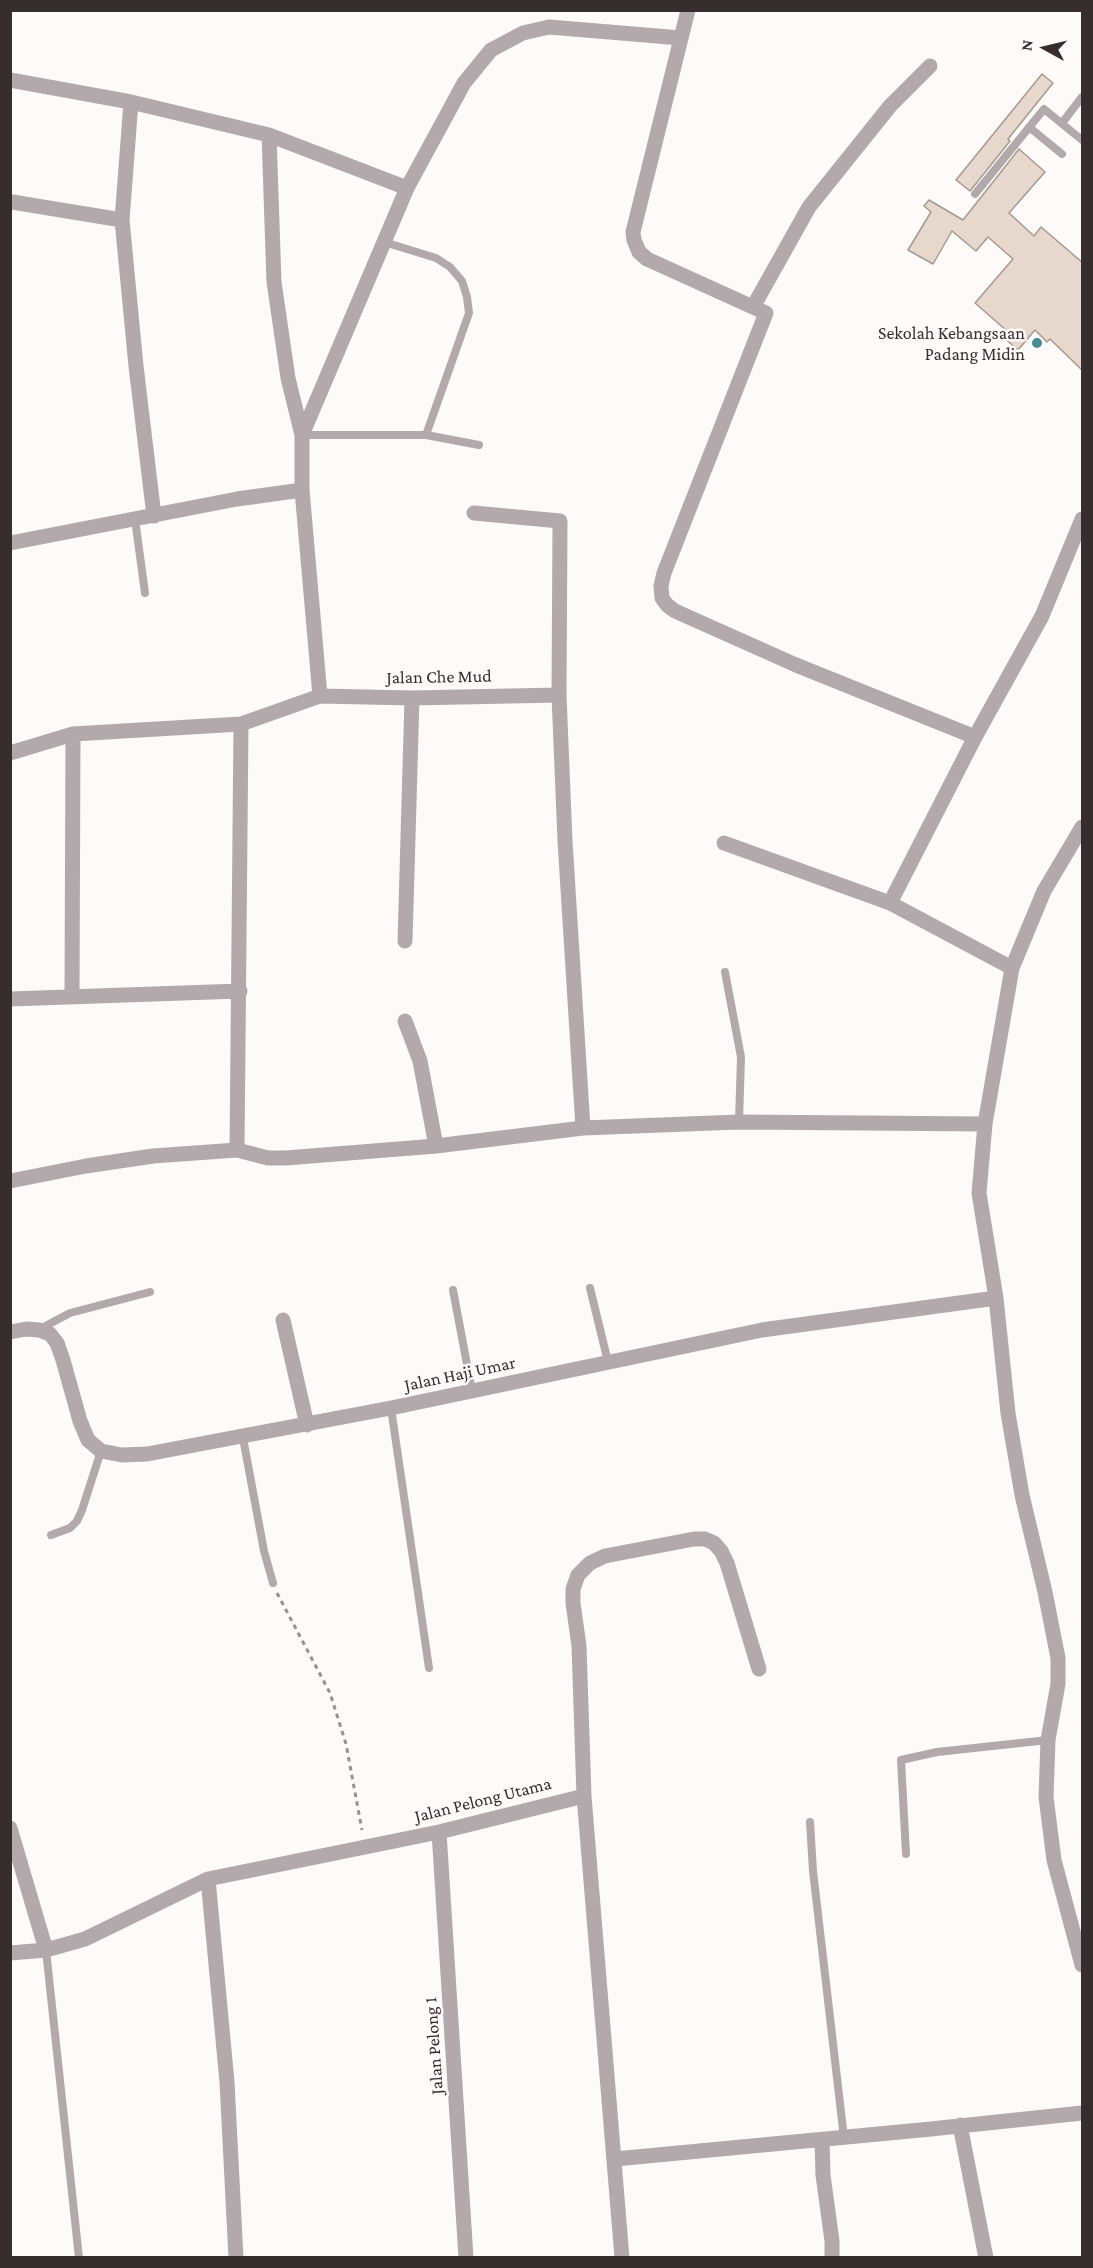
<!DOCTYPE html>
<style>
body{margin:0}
#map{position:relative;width:1093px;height:2268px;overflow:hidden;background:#fefaf9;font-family:"Crimson Pro",serif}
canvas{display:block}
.frame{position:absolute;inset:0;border:12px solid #362e2d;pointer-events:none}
.north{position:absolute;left:1015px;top:18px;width:60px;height:60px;-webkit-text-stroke:4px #fefaf9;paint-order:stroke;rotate:278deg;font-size:16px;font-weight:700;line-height:24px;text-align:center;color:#362e2d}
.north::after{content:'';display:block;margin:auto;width:21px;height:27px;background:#362e2d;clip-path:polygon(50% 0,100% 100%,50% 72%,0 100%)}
</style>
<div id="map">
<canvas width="1093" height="2268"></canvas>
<div class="frame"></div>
<div class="north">N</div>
</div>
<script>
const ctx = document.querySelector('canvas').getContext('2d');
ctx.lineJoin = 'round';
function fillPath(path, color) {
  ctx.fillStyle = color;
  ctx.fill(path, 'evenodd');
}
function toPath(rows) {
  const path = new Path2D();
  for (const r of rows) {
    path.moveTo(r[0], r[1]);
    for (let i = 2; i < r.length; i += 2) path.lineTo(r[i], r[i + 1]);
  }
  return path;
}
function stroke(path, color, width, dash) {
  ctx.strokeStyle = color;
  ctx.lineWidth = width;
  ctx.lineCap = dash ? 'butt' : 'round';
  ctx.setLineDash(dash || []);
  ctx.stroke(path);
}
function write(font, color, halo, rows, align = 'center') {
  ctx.font = font + ' "Crimson Pro",serif';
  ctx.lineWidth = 5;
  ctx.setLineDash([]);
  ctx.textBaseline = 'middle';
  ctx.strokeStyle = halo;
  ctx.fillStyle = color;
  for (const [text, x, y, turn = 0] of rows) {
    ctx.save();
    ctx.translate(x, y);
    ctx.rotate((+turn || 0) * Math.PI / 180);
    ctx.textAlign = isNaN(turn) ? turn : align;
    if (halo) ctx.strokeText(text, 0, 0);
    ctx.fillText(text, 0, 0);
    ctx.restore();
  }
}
const building = toPath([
 [1042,74,1053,83,1008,139,1010,141,970,191,956,180,1042,74],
 [1019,149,1045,172,1009,213,1034,236,1041,227,1083,263,1083,371,1050,339,1047,342,1035,330,1018,350,1002,336,1007,331,975,303,1013,259,988,237,976,251,952,231,933,264,908,250,931,212,924,206,929,200,963,220,1019,149]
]);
const path = toPath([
 [277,1593,330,1693,346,1744,362,1830]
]);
const service = toPath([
 [1062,123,1082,97],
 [1029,127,1062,154],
 [975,194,1044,109,1082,140],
 [384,242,436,258,450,267,462,281,467,297,469,313,426,435],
 [302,435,426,435,479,445],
 [135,519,145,593],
 [725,972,741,1057,739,1122],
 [590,1288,608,1362],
 [453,1290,472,1391],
 [40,1329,70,1313,150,1292],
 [391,1408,429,1668],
 [243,1438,264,1551,273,1583],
 [51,1535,70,1528,77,1521,82,1510,101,1451],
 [810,1822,813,1871,844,2138],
 [906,1854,901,1760,937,1752,1048,1740],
 [46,1950,79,2258]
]);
const minor = toPath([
 [688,10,633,232,634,240,639,252,647,259,766,313,664,573,661,586,662,598,667,605,675,611,796,665,975,737],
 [10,80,131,102,269,135,407,188],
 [131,102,122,220,136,366,154,516],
 [269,135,274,282,288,378,302,435,302,490,320,696],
 [12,202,122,220],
 [753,307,809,207,890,106,930,66],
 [302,435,407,188,464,83,491,50,523,33,549,27,681,38],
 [474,513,560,521,559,695,565,841,583,1128],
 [10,543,237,499,302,490],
 [10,753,73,734,241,724,320,696,412,698,559,695],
 [1082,827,1044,891,1012,968,985,1124,979,1193,996,1298,1008,1413,1022,1495,1045,1592,1058,1658,1058,1684,1048,1740,1046,1797,1054,1860,1082,1965],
 [724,843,890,903,1012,968],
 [890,903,975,737,1042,616,1082,519],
 [405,941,412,698],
 [72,997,73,734],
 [10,999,240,991],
 [405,1021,420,1061,436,1146],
 [237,1150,241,724],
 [10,1181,86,1166,153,1156,237,1150,268,1158,286,1158,436,1146,583,1128,739,1122,985,1124],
 [283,1320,307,1425],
 [10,1332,26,1329,39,1330,50,1334,57,1343,63,1360,80,1421,88,1440,101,1451,122,1455,147,1454,391,1408,762,1330,996,1298],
 [10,1828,46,1950],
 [439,1832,466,2258],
 [208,1879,227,2082,236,2258],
 [10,1953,46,1950,85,1939,208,1879,439,1832,584,1796],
 [960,2125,986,2258],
 [822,2140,823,2175,832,2241,832,2258],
 [615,2159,931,2129,1082,2113],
 [622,2258,584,1796,579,1646,573,1603,573,1589,578,1575,590,1563,605,1556,694,1539,705,1539,714,1543,721,1551,727,1563,759,1669]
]);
const markers = [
 [1037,343,6,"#448b92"]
];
const poiNames = [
 ["Sekolah Kebangsaan",1025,333],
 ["Padang Midin",1025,354]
];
const streetNames = [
 ["Jalan Che Mud",439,677,-1],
 ["Jalan Haji Umar",460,1374,-12],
 ["Jalan Pelong Utama",483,1800,-14],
 ["Jalan Pelong 1",434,2046,-94]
];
fillPath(building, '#e6d8cc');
stroke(building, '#a6998e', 1.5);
stroke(path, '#979190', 3, [4.5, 4.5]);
stroke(service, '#b2a9ac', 8);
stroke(minor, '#b2a9ac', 15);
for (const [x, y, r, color] of markers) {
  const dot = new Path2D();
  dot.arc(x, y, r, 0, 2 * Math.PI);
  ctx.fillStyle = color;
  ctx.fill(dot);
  stroke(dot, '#fefaf9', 2);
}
write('18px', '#362e2d', '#fefaf9', poiNames, 'right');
write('18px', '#362e2d', '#fefaf9', streetNames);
</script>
